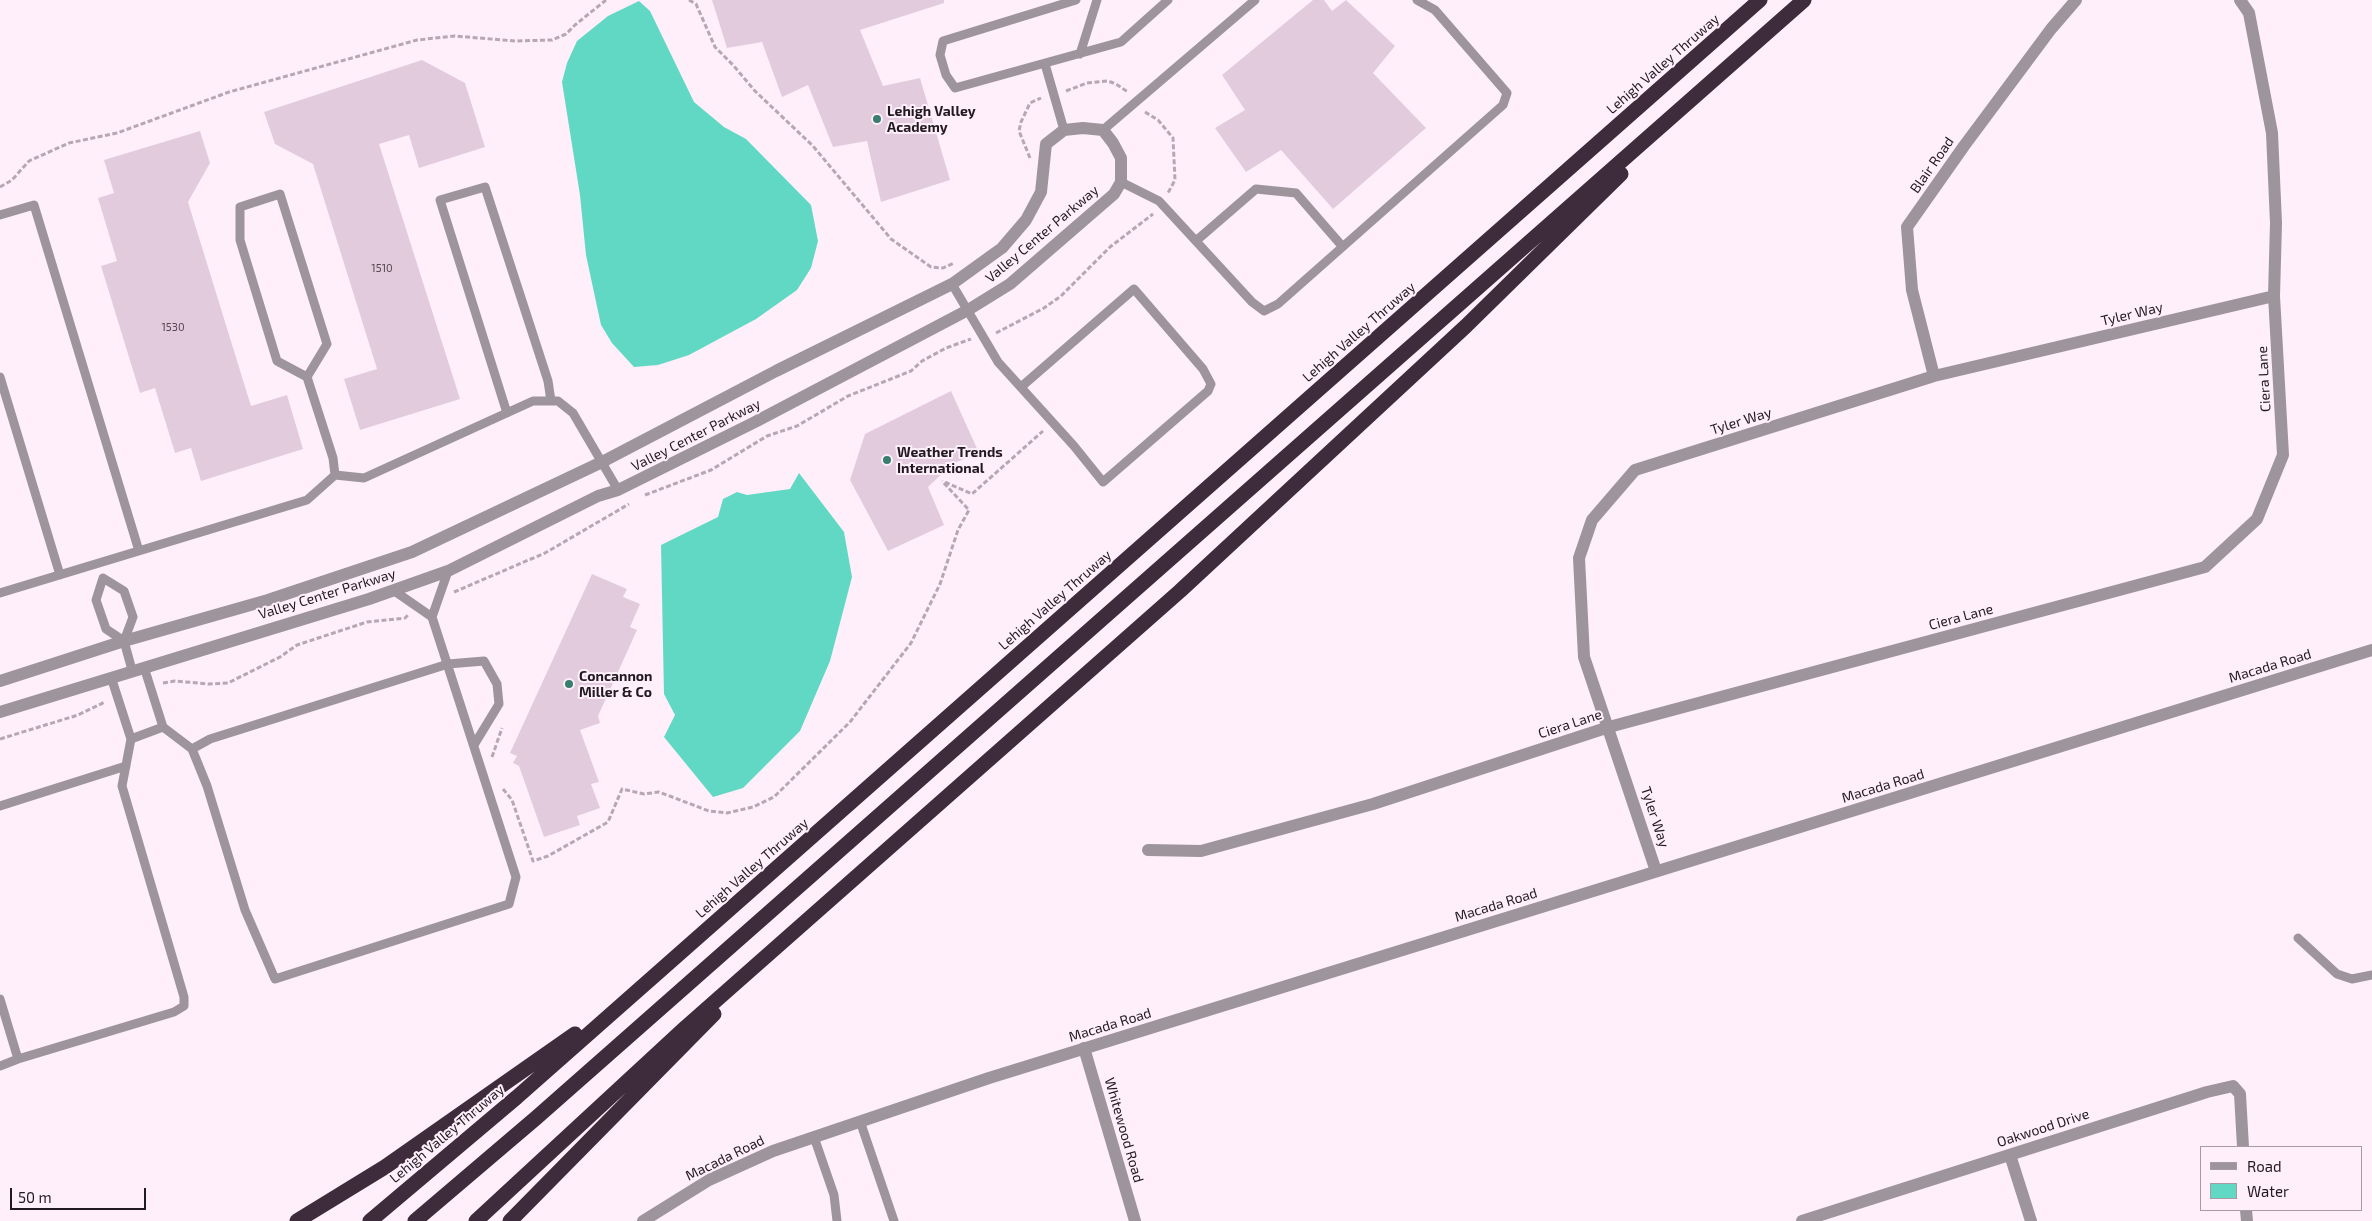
<!DOCTYPE html>
<style>
body{margin:0}
#map{position:relative;width:2372px;height:1221px;overflow:hidden;background:#feeffb;font-family:"Exo 2",sans-serif}
canvas{display:block}
.legend{position:absolute;left:2200px;top:1146px;width:162px;height:65px;box-sizing:border-box;background:#feeffb;border:1px solid #a69aa4;margin:0;padding:6px 9px;list-style:none;font-size:15px;color:#221a21}
.legend li{display:flex;align-items:center;gap:10px;height:25px}
.legend b{width:25px;border:1px solid #a69aa4}
.scale{position:absolute;left:10px;top:1188px;width:136px;height:22px;box-sizing:border-box;border:2px solid #221a21;border-top:0;padding-left:6px;font-size:15px;line-height:18px;white-space:nowrap;color:#221a21;-webkit-text-stroke:4px #feeffb;paint-order:stroke}
</style>
<div id="map">
<canvas width="2372" height="1221"></canvas>
<ul class="legend">
<li><b style="height:6px;background:#9e949c"></b>Road</li>
<li><b style="height:14px;background:#60d8c4"></b>Water</li>
</ul>
<div class="scale">50 m</div>
</div>
<script>
const ctx = document.querySelector('canvas').getContext('2d');
ctx.lineJoin = 'round';
function fillPath(path, color) {
  ctx.fillStyle = color;
  ctx.fill(path, 'evenodd');
}
function toPath(rows) {
  const path = new Path2D();
  for (const r of rows) {
    path.moveTo(r[0], r[1]);
    for (let i = 2; i < r.length; i += 2) path.lineTo(r[i], r[i + 1]);
  }
  return path;
}
function stroke(path, color, width, dash) {
  ctx.strokeStyle = color;
  ctx.lineWidth = width;
  ctx.lineCap = dash ? 'butt' : 'round';
  ctx.setLineDash(dash || []);
  ctx.stroke(path);
}
function write(font, color, halo, rows, align = 'center') {
  ctx.font = font + ' "Exo 2",sans-serif';
  ctx.lineWidth = 4;
  ctx.setLineDash([]);
  ctx.textBaseline = 'middle';
  ctx.strokeStyle = halo;
  ctx.fillStyle = color;
  for (const [text, x, y, turn = 0] of rows) {
    ctx.save();
    ctx.translate(x, y);
    ctx.rotate((+turn || 0) * Math.PI / 180);
    ctx.textAlign = isNaN(turn) ? turn : align;
    if (halo) ctx.strokeText(text, 0, 0);
    ctx.fillText(text, 0, 0);
    ctx.restore();
  }
}
const water = toPath([
 [639,1,650,11,694,102,724,127,746,139,811,205,818,241,811,268,797,290,756,319,689,355,658,365,634,367,612,343,601,325,586,255,580,195,562,82,567,63,577,41,608,16],
 [799,473,844,532,852,577,830,661,800,731,743,788,713,797,664,737,675,715,664,694,661,545,718,517,723,499,737,492,747,495,790,489]
]);
const building = toPath([
 [712,0,944,0,944,3,860,30,883,86,920,78,950,180,881,202,867,141,833,147,808,85,782,97,762,42,727,48],
 [1313,0,1324,0,1332,11,1346,0,1395,46,1373,73,1426,128,1333,209,1281,150,1246,172,1215,128,1245,110,1222,75],
 [422,60,465,83,485,147,419,168,409,135,379,144,460,399,360,430,344,379,377,369,313,164,275,144,264,112],
 [200,131,210,163,188,202,251,406,287,395,303,449,201,481,191,448,175,453,155,388,140,393,101,266,117,261,98,198,114,193,104,160],
 [951,391,979,453,952,464,928,487,944,525,888,551,850,480,865,434],
 [592,574,627,589,623,597,640,604,630,627,637,630,598,716,600,723,580,730,599,782,591,784,600,808,577,816,580,825,544,837,519,766,513,763,517,756,510,753]
]);
const path = toPath([
 [689,0,696,4,715,47,733,65,755,91,813,146,891,239,931,267,943,268,954,263],
 [1066,91,1087,83,1108,81,1116,84,1128,92],
 [1145,112,1158,120,1173,138,1175,180,1168,193],
 [1030,158,1019,131,1021,122,1030,103,1041,98],
 [0,187,12,180,29,161,69,143,117,133,229,92,417,40,455,36,515,41,552,40,566,34,575,25,606,0],
 [996,333,1044,308,1061,296,1110,247,1153,214],
 [945,482,972,494,1043,431],
 [645,495,711,470,767,436,797,426,848,396,911,371,922,361,946,348,971,339],
 [454,592,545,553,629,504],
 [163,683,175,681,209,684,228,683,280,657,297,645,367,622,405,618,409,614],
 [0,739,78,715,105,702],
 [492,757,502,728],
 [503,789,512,800,533,861,548,856,608,822,622,789,644,794,659,792,709,811,727,813,753,807,774,797,850,722,911,643,940,584,958,530,969,510,942,481]
]);
const service = toPath([
 [1076,0,943,41,940,55,946,75,955,88,1121,42,1168,0],
 [1080,54,1097,0],
 [1045,64,1064,130],
 [1103,130,1255,0],
 [1121,182,1159,201,1252,302,1264,311,1278,304,1503,105,1507,93,1435,10,1417,0],
 [0,215,34,205,139,551],
 [1197,240,1256,189,1296,193,1342,246],
 [952,284,998,362,1074,446,1103,482,1208,391,1211,384,1203,369,1134,289,1021,387],
 [0,377,60,575],
 [307,377,277,361,240,240,240,207,280,194,327,344,307,377,333,458,335,475],
 [507,413,440,200,485,187,548,381,551,401],
 [393,590,432,617],
 [0,593,307,500,335,475,364,478,533,401,558,401,573,413,618,490],
 [124,641,106,629,96,600,103,578,124,591,133,617,124,641,132,670],
 [144,667,163,727,192,749,207,786,245,910,275,979,509,904,516,877,432,617,448,571],
 [111,677,131,739],
 [192,749,210,739,448,664,484,661,497,684,499,704,474,745],
 [0,806,126,766],
 [2298,938,2337,974,2352,979,2372,975],
 [0,999,18,1059,174,1012,184,1006,184,997,122,786,131,739,163,727],
 [0,1066,18,1059],
 [860,1121,894,1221],
 [814,1137,834,1195,837,1221]
]);
const minor = toPath([
 [1934,376,1912,290,1907,227,1964,146,2051,29,2076,0],
 [0,681,124,641,268,600,412,552,602,462,776,371,952,284,1002,248,1026,220,1041,192,1046,144,1064,130,1083,128,1103,130,1113,143,1121,158,1121,182,1114,194,1010,284,968,310,755,422,618,490,598,496,448,571,369,599,0,712],
 [1148,850,1201,851,1373,804,1609,727,2205,567,2257,519,2283,455,2274,296,2276,223,2272,133,2249,13,2240,0],
 [1656,871,1584,657,1579,558,1592,520,1635,470,1934,376,2274,296],
 [1084,1048,1135,1221],
 [2010,1155,2031,1221],
 [2246,1210,2247,1221],
 [1802,1221,2207,1092,2233,1086,2240,1094,2243,1147]
]);
const tertiary = toPath([
 [643,1221,709,1180,773,1151,989,1078,2372,650]
]);
const motorway = toPath([
 [297,1221,385,1167,575,1034],
 [370,1221,517,1097,1760,0],
 [415,1221,536,1118,1804,0],
 [476,1221,686,1027,1180,591,1466,326,1621,174],
 [510,1221,714,1014]
]);
const markers = [
 [877,119,5,"#397d71"],
 [887,460,5,"#397d71"],
 [569,684,5,"#397d71"]
];
const numberNames = [
 ["1510",382,268],
 ["1530",173,327]
];
const streetNames = [
 ["Lehigh Valley Thruway",1663,64,-41],
 ["Blair Road",1932,165,-55],
 ["Valley Center Parkway",1042,234,-40],
 ["Tyler Way",2132,314,-13],
 ["Lehigh Valley Thruway",1359,332,-41],
 ["Ciera Lane",2264,379,-93],
 ["Tyler Way",1741,421,-17],
 ["Valley Center Parkway",696,435,-27],
 ["Valley Center Parkway",327,594,-17],
 ["Lehigh Valley Thruway",1055,600,-41],
 ["Ciera Lane",1961,617,-15],
 ["Macada Road",2270,666,-17],
 ["Ciera Lane",1570,724,-18],
 ["Macada Road",1883,786,-17],
 ["Tyler Way",1655,817,72],
 ["Lehigh Valley Thruway",752,868,-41],
 ["Macada Road",1496,905,-17],
 ["Macada Road",1110,1025,-17],
 ["Oakwood Drive",2043,1128,-18],
 ["Whitewood Road",1124,1130,74],
 ["Lehigh Valley Thruway",447,1134,-40],
 ["Macada Road",725,1158,-26]
];
const poiNames = [
 ["Lehigh Valley",887,111],
 ["Academy",887,127],
 ["Weather Trends",897,452],
 ["International",897,468],
 ["Concannon",579,676],
 ["Miller & Co",579,692]
];
fillPath(water, '#60d8c4');
fillPath(building, '#e3cbde');
stroke(path, '#b5a8b3', 3, [5, 2.5]);
stroke(service, '#9e949c', 9);
stroke(minor, '#9e949c', 12);
stroke(tertiary, '#9e949c', 12);
stroke(motorway, '#3e2c3c', 15);
for (const [x, y, r, color] of markers) {
  const dot = new Path2D();
  dot.arc(x, y, r, 0, 2 * Math.PI);
  ctx.fillStyle = color;
  ctx.fill(dot);
  stroke(dot, '#feeffb', 2);
}
write('11px', '#524650', null, numberNames);
write('14px', '#221a21', '#feeffb', streetNames);
write('bold 14px', '#221a21', '#feeffb', poiNames, 'left');
</script>
